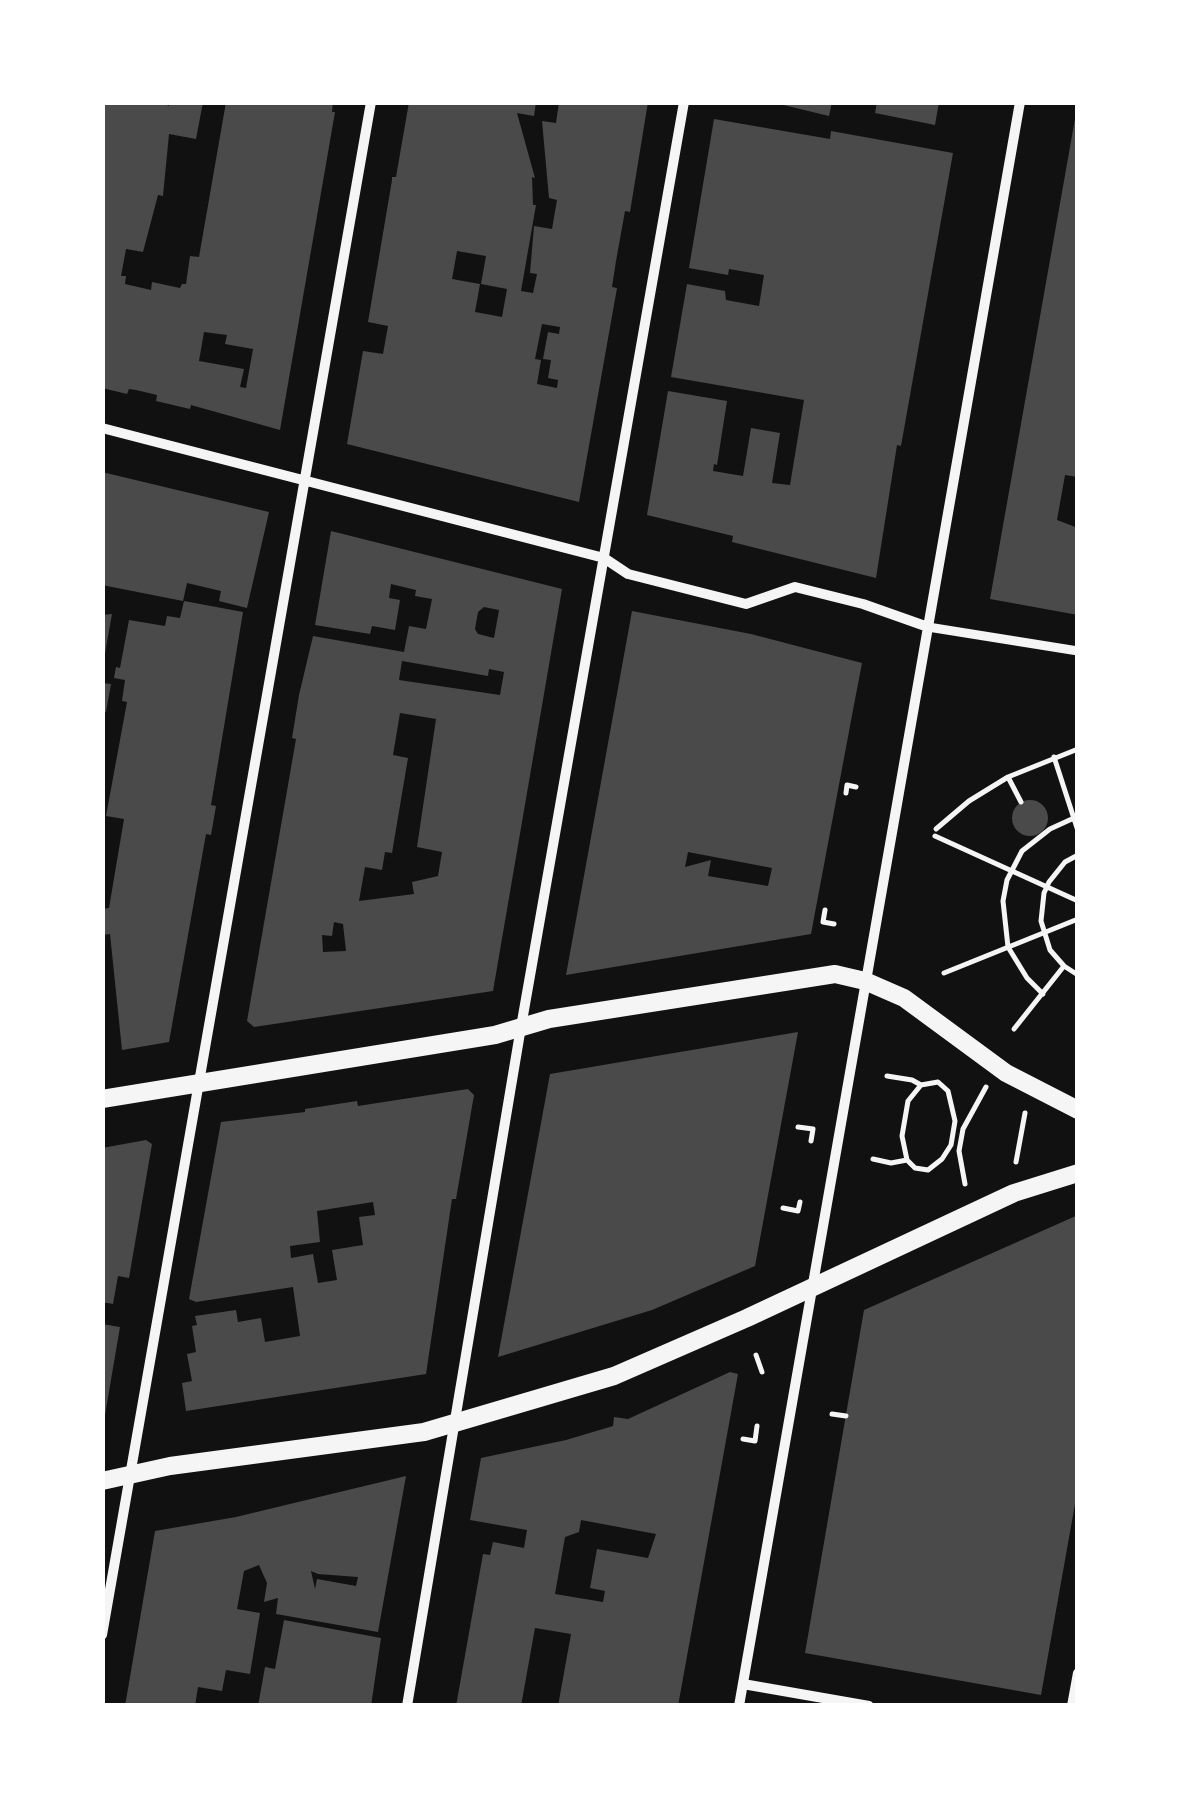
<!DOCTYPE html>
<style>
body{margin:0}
#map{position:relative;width:1180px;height:1808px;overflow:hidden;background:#111;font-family:"Public Sans",sans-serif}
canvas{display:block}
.frame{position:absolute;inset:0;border:105px solid #fff;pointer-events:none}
</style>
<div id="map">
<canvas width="1180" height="1808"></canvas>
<div class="frame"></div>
</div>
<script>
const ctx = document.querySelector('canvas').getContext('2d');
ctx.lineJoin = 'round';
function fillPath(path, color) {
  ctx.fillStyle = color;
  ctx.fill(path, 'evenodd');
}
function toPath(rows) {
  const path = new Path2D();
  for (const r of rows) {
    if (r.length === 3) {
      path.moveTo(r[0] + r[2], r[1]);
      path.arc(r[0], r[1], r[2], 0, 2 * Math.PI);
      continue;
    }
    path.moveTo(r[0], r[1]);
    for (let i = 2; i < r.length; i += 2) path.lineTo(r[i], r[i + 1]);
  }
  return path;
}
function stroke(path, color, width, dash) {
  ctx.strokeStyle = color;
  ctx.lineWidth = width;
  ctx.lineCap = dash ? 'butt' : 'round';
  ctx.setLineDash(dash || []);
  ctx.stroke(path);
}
const building = toPath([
 [102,102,161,102,169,106,169,102,203,102,196,139,169,134,163,196,158,195,143,252,126,249,121,276,126,276,125,284,151,290,152,282,180,288,182,284,186,284,190,256,199,257,226,102,333,102,332,112,335,112,280,430,191,405,190,409,156,401,157,395,136,390,129,389,127,394,102,388],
 [204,332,227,335,225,344,253,349,246,388,240,387,244,369,199,361],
 [409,102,536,102,534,116,517,113,535,178,532,177,533,205,536,205,521,291,533,293,537,274,530,273,534,226,552,229,557,200,549,198,542,121,556,123,559,102,648,102,630,212,625,211,616,261,612,287,617,288,579,502,347,444,363,351,383,354,388,326,368,322,392,180,392,177,396,177],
 [457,251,486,256,481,284,507,289,502,317,475,312,480,284,452,279],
 [542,324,560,327,559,334,548,332,543,359,551,360,548,378,558,380,557,388,537,384,541,360,535,359],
 [771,102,832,102,829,116],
 [877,102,939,102,935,125,875,113],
 [1076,113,1078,477,1065,475,1057,520,1078,528,1078,615,990,599],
 [714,119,830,139,831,131,953,153,901,446,897,445,876,578,732,542,733,536,647,515,668,391,727,401,717,465,714,464,713,471,743,476,751,428,780,433,772,483,790,485,804,400,671,377,687,284,725,291,726,300,759,306,764,275,729,269,728,275,689,268],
 [102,472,269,512,247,608,219,601,221,591,187,583,183,601,102,585],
 [331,531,562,589,493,991,254,1027,247,1021,296,739,292,738,299,695,313,636,404,652,409,626,426,629,432,599,415,596,416,590,391,584,389,598,400,600,395,630,372,626,370,634,315,625],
 [484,607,499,610,494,638,478,634,475,629,478,612],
 [402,661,488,676,489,669,504,672,500,695,399,680],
 [400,713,436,719,417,847,442,852,438,876,412,882,414,894,359,901,365,867,382,870,385,852,392,853,408,758,393,755],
 [334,922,343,924,346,951,323,952,322,935,332,936],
 [184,601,243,612,211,805,216,806,211,835,206,834,169,1042,122,1050,110,934,102,935,102,909,109,908,124,819,106,816,127,702,122,701,125,680,114,678,116,667,120,668,129,620,165,626,167,616,180,618],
 [632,611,751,634,862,663,853,710,811,934,566,975],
 [688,852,772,868,768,886,708,876,711,860,685,867],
 [112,614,104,659,102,658,102,615],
 [102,683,111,684,106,712,102,711],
 [1030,818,18],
 [798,1032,755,1266,652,1310,498,1357,550,1074],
 [468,1089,474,1095,456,1199,452,1199,426,1374,186,1411,182,1383,192,1381,187,1354,196,1352,192,1326,197,1325,195,1316,236,1310,238,1322,261,1318,265,1342,300,1336,293,1287,196,1302,189,1299,221,1122,305,1112,305,1109,357,1101,358,1106],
 [373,1202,375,1215,359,1217,363,1245,332,1250,337,1280,318,1283,313,1254,291,1258,290,1246,320,1242,317,1211],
 [146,1140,152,1144,129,1278,118,1276,113,1304,102,1302,102,1148],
 [1078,1215,1078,1487,1041,1695,805,1653,864,1310],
 [102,1324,120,1327,105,1415,102,1414],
 [730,1372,738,1374,678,1706,558,1706,571,1634,535,1628,521,1706,456,1706,483,1554,490,1555,493,1542,524,1548,527,1530,470,1520,481,1458,566,1440,613,1426,614,1417,628,1419],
 [581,1520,656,1534,648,1558,597,1549,590,1588,605,1591,603,1602,555,1594,565,1537,579,1532],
 [406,1476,378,1632,276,1614,278,1598,264,1602,267,1583,259,1565,244,1571,237,1609,260,1613,250,1674,226,1670,222,1691,198,1687,195,1706,125,1706,155,1531,236,1517],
 [311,1571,318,1574,358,1577,356,1586,317,1579,315,1589],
 [284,1620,381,1638,371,1706,258,1706,265,1667,275,1669]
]);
const path = toPath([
 [1054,757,1078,831],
 [1008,777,1021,802],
 [846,793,847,785,856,787],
 [936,829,969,801,1008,777,1078,749],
 [935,836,1078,901],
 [1078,855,1065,862,1049,882,1044,893,1041,921,1050,950,1064,966,1078,975],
 [825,910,823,922,834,924],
 [944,973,1078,919],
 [1043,994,1027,978,1008,947,1003,901,1007,880,1022,851,1050,829,1074,818],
 [1014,1029,1064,966],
 [887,1076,912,1080,921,1085],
 [798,1127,813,1129,811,1141],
 [873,1159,891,1163,907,1160,915,1168,928,1170,942,1159,951,1145,955,1121,948,1091,938,1082,921,1085,908,1101,902,1136,907,1160],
 [1016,1162,1025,1113],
 [965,1184,959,1151,963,1129,986,1087],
 [783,1208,798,1211,800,1202],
 [756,1355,762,1372],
 [832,1414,846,1416],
 [743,1439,755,1441,757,1426]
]);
const pedestrian = toPath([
 [928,627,1078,651]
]);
const minor = toPath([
 [102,428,604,558,628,574,746,604,795,587,863,604,928,627],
 [102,1635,371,102],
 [743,1684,869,1706],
 [407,1706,521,1027,684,102],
 [739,1706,1020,102],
 [1072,1706,1078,1673]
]);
const primary = toPath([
 [102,1099,495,1035,549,1019,835,974,865,981,904,998,1006,1073,1078,1110],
 [102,1481,170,1466,424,1432,614,1376,747,1318,1014,1193,1078,1173]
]);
fillPath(building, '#4a4a4a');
stroke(path, '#f5f5f5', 5);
stroke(pedestrian, '#f5f5f5', 9);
stroke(minor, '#f5f5f5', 10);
stroke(primary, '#f5f5f5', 18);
</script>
